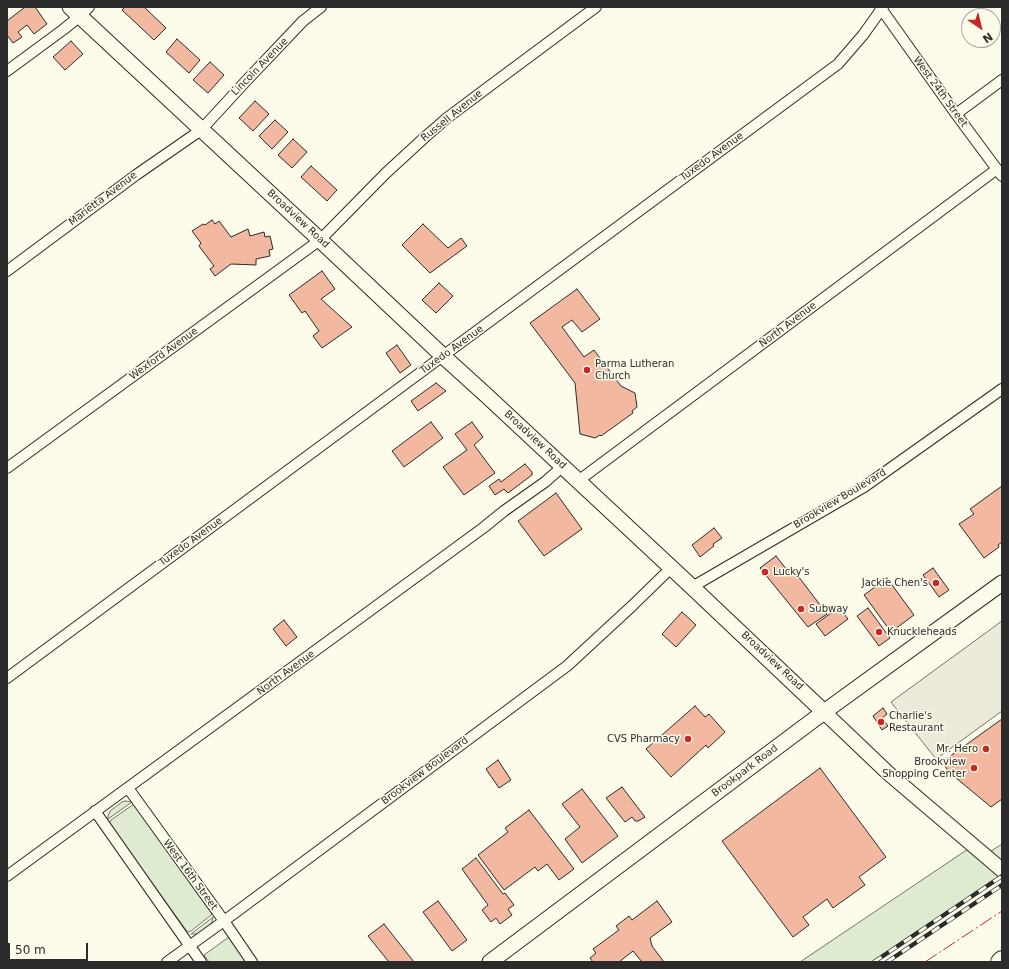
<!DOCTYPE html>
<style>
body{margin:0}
#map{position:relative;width:1009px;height:969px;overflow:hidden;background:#fdfbea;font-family:"DejaVu Sans",sans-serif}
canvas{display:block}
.frame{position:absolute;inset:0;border:8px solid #2b2b2b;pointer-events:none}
.north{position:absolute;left:961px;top:8px;width:40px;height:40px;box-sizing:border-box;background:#fdfbea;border:1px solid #a9a89e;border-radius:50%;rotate:145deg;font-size:11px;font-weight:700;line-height:16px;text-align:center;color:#2b2b2b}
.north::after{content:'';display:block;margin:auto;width:14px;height:18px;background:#c62828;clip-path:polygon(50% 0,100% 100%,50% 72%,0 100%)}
.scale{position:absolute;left:8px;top:943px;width:80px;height:18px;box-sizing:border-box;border:2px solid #2b2b2b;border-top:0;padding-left:5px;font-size:12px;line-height:14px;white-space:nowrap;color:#2b2b2b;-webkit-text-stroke:3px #fdfbea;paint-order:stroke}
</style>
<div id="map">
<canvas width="1009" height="969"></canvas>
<div class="frame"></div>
<div class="north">N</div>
<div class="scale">50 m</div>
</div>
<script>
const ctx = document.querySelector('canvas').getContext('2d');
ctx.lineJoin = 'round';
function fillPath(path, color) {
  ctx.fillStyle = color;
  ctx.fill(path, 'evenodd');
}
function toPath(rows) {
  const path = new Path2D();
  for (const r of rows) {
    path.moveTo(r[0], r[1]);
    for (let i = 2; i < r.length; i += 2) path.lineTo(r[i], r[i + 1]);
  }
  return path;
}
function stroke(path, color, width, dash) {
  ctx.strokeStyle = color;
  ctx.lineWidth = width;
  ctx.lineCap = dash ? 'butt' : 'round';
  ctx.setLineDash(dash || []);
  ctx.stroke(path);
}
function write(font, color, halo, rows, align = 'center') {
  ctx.font = font + ' "DejaVu Sans",sans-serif';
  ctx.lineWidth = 3;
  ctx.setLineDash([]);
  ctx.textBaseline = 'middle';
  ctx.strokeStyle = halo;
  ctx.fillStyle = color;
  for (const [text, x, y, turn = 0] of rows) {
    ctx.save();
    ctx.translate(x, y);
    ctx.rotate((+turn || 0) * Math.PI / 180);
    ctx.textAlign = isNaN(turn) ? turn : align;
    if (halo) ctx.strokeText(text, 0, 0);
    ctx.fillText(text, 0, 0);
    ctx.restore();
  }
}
const green = toPath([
 [125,801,132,802,108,819,108,816,110,811,122,802,125,801],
 [134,804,212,914,210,916,191,931,188,932,186,930,109,823,111,820,134,804],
 [1002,844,1002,876,874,962,800,962,974,845,985,855,1002,844],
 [213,917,212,922,211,924,198,934,191,934,213,917],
 [229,937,247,962,209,962,204,955,229,937]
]);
const parking = toPath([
 [1002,621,1002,711,936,759,891,702,1002,621]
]);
const building = toPath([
 [25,7,35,7,47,24,34,34,27,25,18,32,22,37,13,43,7,35,7,21,25,7],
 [125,7,144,7,166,28,154,40,122,10,125,7],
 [177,39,200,60,189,73,166,52,177,39],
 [71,41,83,54,65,70,53,57,71,41],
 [210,62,224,75,208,93,193,80,210,62],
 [255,101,269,114,253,131,239,118,255,101],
 [275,120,288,132,272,149,259,136,275,120],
 [293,139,307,152,292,168,278,155,293,139],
 [311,166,337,190,327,201,301,177,311,166],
 [212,220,215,224,219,221,231,237,248,229,250,236,264,232,265,237,270,236,273,249,269,250,270,256,256,259,256,265,231,264,215,276,210,269,214,266,199,246,201,243,192,231,203,224,205,225,212,220],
 [423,224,448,248,461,238,467,246,430,273,402,245,423,224],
 [322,271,335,289,321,299,352,327,322,348,313,336,319,331,305,311,302,313,289,295,322,271],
 [439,283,453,296,436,313,422,300,439,283],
 [577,289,600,319,582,332,572,320,562,327,584,357,594,350,621,386,635,393,637,407,632,411,633,413,601,436,600,435,595,438,580,434,575,383,530,323,577,289],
 [397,345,411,365,400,373,386,353,397,345],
 [436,383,446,391,418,411,411,401,436,383],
 [431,422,443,438,404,467,392,451,431,422],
 [472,422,483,437,474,445,495,473,464,495,443,467,467,450,455,434,472,422],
 [525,464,532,472,532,475,508,493,504,489,495,495,489,486,499,479,501,482,525,464],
 [1002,486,1002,542,998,545,999,547,984,558,959,524,974,514,970,509,1002,486],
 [556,493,582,529,544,556,518,521,556,493],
 [714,528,722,538,713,544,714,546,700,557,692,545,714,528],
 [776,556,791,575,795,572,827,614,808,627,760,568,776,556],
 [933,568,949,590,939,597,923,575,933,568],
 [887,578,914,615,891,632,864,595,887,578],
 [839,607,848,619,825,636,816,624,839,607],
 [868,608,890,638,879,646,857,616,868,608],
 [682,612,696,625,676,647,662,634,682,612],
 [284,620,297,637,286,646,273,629,284,620],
 [695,706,705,717,709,714,725,732,708,748,706,745,671,777,646,749,695,706],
 [883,708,887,714,882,718,888,726,882,730,873,716,883,708],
 [1002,719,1002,799,991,807,950,773,942,762,1002,719],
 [498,760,511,780,499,788,486,769,498,760],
 [820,768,886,857,859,877,865,885,833,908,827,899,803,917,809,925,793,937,722,841,820,768],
 [622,787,645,817,638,821,635,821,632,817,625,822,606,798,622,787],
 [582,789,618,836,582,863,565,839,580,827,562,804,582,789],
 [529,810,574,869,559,880,547,864,538,871,535,867,504,890,478,855,508,832,505,828,529,810],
 [476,858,503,894,505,893,514,905,508,909,512,915,500,924,496,918,491,922,482,910,488,905,462,869,476,858],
 [438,901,467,940,452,951,423,912,438,901],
 [657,901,672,922,650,938,652,946,664,962,642,962,633,951,619,962,593,962,590,958,596,953,593,949,619,930,616,926,629,916,632,920,657,901],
 [384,924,414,962,389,962,368,936,384,924]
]);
const street = toPath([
 [880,7,956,114,1002,176],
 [7,71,64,29,80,16,89,7],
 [956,114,1002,80],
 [7,271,136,175,201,130,246,81,303,21,321,7],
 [7,468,320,240,386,173,424,138,447,118,487,88,596,7],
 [578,481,997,169],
 [692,587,864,487,1002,389],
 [7,678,838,64,863,35,883,7],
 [128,788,224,921,252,962],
 [95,811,201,962],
 [7,876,483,528,504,511,545,482,562,467],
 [167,962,224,921,567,666,632,606,671,568]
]);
const secondary = toPath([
 [824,712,888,773,1002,870]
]);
const primary = toPath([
 [70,7,320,240,443,356,486,395,692,587,824,712],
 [490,962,824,712,1002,583]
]);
const highway = toPath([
 [1000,962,1002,960]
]);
const rail = toPath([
 [874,962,1002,876],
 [887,962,1002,885]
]);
const power = toPath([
 [925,962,1002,911]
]);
const markers = [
 [587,370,4,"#c62828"],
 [765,572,4,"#c62828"],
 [936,583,4,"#c62828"],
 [801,609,4,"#c62828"],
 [879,632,4,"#c62828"],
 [881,722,4,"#c62828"],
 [688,739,4,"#c62828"],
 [986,749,4,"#c62828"],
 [974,768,4,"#c62828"]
];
const streetNames = [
 ["Lincoln Avenue",260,67,-46],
 ["West 24th Street",940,92,54],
 ["Russell Avenue",452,116,-39],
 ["Tuxedo Avenue",712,157,-36],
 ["Marietta Avenue",103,199,-37],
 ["Broadview Road",298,219,43],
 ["North Avenue",788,325,-37],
 ["Tuxedo Avenue",452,350,-36],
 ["Wexford Avenue",164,354,-36],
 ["Broadview Road",535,440,43],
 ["Brookview Boulevard",840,499,-31],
 ["Tuxedo Avenue",191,542,-36],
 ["Broadview Road",772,661,43],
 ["North Avenue",286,673,-36],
 ["Brookview Boulevard",425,771,-37],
 ["Brookpark Road",745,771,-37],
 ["West 16th Street",190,875,54]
];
const poiNames = [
 ["Parma Lutheran",595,364],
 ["Church",595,376],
 ["Lucky's",773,572],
 ["Jackie Chen's",928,583,"right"],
 ["Subway",809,609],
 ["Knuckleheads",887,632],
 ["Charlie's",889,716],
 ["Restaurant",889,728],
 ["CVS Pharmacy",680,739,"right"],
 ["Mr. Hero",978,749,"right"],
 ["Brookview",966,762,"right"],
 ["Shopping Center",966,774,"right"]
];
fillPath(green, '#deebd1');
stroke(green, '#74746e', 1);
fillPath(parking, '#eceadb');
stroke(parking, '#74746e', 1);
fillPath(building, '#f2b8a0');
stroke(building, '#2b2b2b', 1);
stroke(street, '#2b2b2b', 12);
stroke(secondary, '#2b2b2b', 16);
stroke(primary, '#2b2b2b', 17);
stroke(highway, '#2b2b2b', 20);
stroke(street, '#fdfbea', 10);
stroke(secondary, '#fdfbea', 14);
stroke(primary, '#fdfbea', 15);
stroke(highway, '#fdfbea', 18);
stroke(rail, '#2b2b2b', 4.5);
stroke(rail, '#fdfbea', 3, [9]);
stroke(power, '#c62828', 1, [14, 3, 2, 3]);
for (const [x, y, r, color] of markers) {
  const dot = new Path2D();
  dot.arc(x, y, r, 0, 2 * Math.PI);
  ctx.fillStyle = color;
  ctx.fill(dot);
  stroke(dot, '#fdfbea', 1.5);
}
write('10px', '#2b2b2b', '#fdfbea', streetNames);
write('10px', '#2b2b2b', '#fdfbea', poiNames, 'left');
</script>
